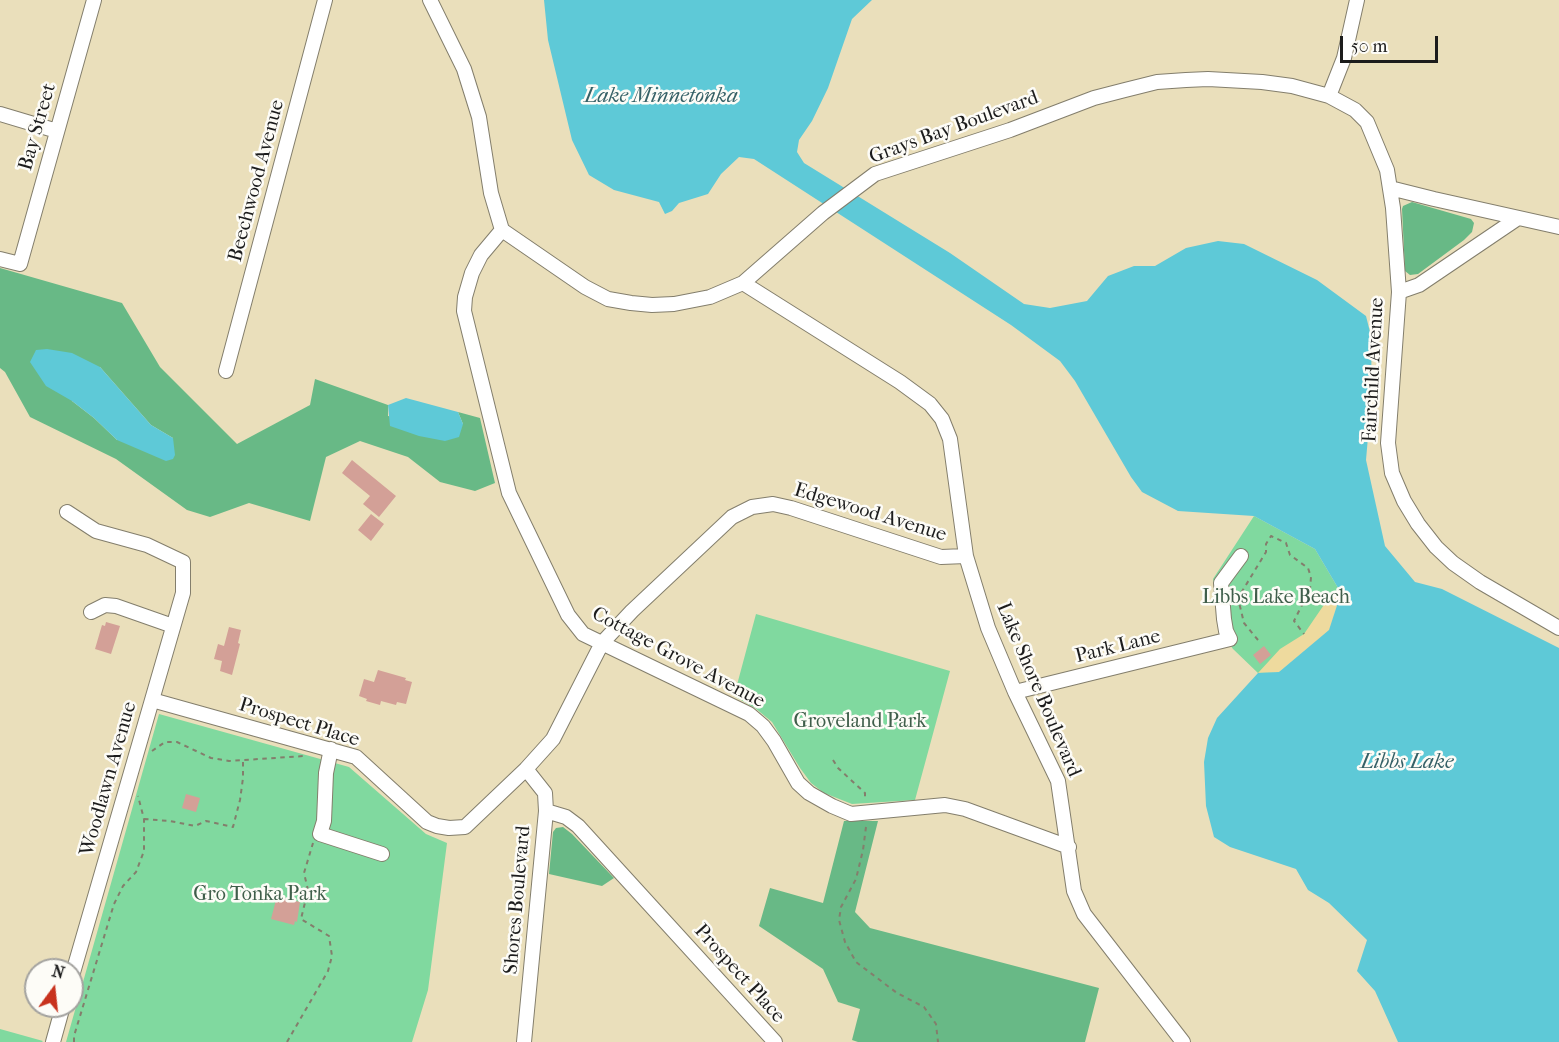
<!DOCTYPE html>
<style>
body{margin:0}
#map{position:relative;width:1559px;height:1042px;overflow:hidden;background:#eadfbb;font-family:"IM FELL French Canon",serif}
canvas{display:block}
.north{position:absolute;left:24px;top:958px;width:60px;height:60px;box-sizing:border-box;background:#fdfcf7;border:2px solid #a3a29f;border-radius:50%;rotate:15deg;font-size:16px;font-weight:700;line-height:24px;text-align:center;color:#1c1c1c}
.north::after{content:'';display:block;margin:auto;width:21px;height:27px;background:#c8321e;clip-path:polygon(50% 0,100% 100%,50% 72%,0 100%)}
.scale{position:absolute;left:1340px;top:36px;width:98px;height:27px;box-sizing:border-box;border:3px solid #1c1c1c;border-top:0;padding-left:8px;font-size:18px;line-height:21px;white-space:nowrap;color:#1c1c1c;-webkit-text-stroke:4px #fdfcf7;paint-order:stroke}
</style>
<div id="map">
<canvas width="1559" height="1042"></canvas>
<div class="north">N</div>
<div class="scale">50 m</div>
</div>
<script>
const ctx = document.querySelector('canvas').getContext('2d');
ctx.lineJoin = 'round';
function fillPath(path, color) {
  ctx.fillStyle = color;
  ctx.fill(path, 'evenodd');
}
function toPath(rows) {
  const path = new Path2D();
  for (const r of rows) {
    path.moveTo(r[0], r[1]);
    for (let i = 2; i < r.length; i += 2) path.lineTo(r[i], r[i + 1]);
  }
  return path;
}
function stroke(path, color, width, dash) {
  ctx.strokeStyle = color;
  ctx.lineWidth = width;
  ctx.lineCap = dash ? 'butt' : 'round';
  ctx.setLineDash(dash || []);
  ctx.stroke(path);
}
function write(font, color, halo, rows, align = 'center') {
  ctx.font = font + ' "IM FELL French Canon",serif';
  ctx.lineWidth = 5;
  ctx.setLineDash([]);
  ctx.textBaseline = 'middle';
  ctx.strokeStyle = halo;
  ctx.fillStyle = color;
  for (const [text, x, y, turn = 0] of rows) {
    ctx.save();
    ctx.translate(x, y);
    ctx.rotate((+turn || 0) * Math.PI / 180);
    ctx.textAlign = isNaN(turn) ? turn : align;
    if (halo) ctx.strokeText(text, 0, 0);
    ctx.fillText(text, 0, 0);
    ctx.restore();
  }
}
const green = toPath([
 [1254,516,1315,549,1341,593,1279,672,1258,673,1233,649,1222,634,1213,579],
 [756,614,950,671,915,800,852,804,824,793,811,783,800,768,772,722,755,708,734,696],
 [159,714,349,767,426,834,447,843,428,990,412,1042,66,1042],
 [0,1029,43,1041,42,1042,0,1042]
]);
const forest = toPath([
 [1412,202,1471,219,1474,223,1472,232,1464,240,1418,274,1410,275,1405,271,1402,209,1403,206],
 [0,268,122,303,160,367,237,444,310,405,315,379,388,405,388,416,463,424,458,412,480,418,495,483,475,491,440,482,408,457,360,441,326,457,310,521,249,503,210,517,187,510,116,459,30,417,5,372,0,368],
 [100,367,151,425,173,438,117,440,94,418,72,401],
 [844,821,878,821,855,912,870,928,1099,988,1085,1042,858,1042,852,1040,860,1009,838,1002,823,969,759,926,770,888,823,903],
 [563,827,572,834,614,878,602,886,549,874,553,832,556,828]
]);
const sand = toPath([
 [1332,593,1341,593,1329,631,1279,672,1258,673,1280,649,1304,634]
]);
const water = toPath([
 [544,0,872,0,852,19,828,88,812,121,799,140,797,152,804,163,950,253,1024,304,1050,308,1087,301,1108,276,1134,266,1155,266,1186,248,1218,241,1244,244,1317,280,1366,316,1372,340,1370,414,1366,460,1385,546,1415,582,1442,589,1559,648,1559,1042,1398,1042,1375,991,1357,971,1367,940,1329,903,1308,890,1296,869,1230,847,1214,837,1206,806,1204,762,1208,738,1217,718,1258,673,1279,672,1329,630,1341,593,1315,549,1254,516,1178,511,1142,492,1131,477,1075,381,1060,361,1011,325,754,159,739,157,721,174,708,194,679,203,672,211,665,214,659,202,614,190,589,175,572,140,548,40],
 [47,349,72,353,100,367,151,425,173,438,175,455,173,459,166,461,117,440,94,418,72,401,46,386,30,362,36,350],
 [406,398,458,412,463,424,459,437,445,441,419,436,390,426,388,405]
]);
const building = toPath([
 [352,460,396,496,379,517,363,504,370,496,342,473],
 [371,514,384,524,371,541,358,530],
 [106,622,120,626,111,654,95,649,102,625,105,626],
 [229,627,241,630,238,643,240,644,232,675,220,671,222,661,214,659,218,644,224,646],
 [1264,646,1271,655,1260,664,1253,655],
 [378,670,406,678,405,680,412,682,406,704,397,702,396,705,381,701,380,705,366,701,367,699,359,696,364,679,374,682],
 [818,716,822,725,813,730,809,721],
 [186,794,200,798,196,812,182,808],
 [277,896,300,902,297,922,295,921,294,925,271,919]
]);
const path = toPath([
 [1258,640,1244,623,1238,598,1266,552,1266,544,1271,536,1286,543,1290,555,1308,568,1311,577,1310,589,1294,621,1304,634],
 [152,751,165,742,177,742,211,758,229,761,304,756],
 [833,760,838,768,865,793,865,800],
 [144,819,170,821,195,826,206,821,233,827,240,800,243,778,243,761],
 [866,827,863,850,856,879,841,907,839,920,845,942,856,962,897,993,924,1007,936,1024,938,1042],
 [74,1042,74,1036,114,904,123,886,136,872,144,851,144,819,138,796],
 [287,1042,328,971,332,956,329,936,301,919,308,890,304,873,313,843]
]);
const minor = toPath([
 [430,0,464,69,479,117,491,193,502,230,585,287,608,299,631,303,652,305,674,304,710,297,743,283,823,213,875,174,1010,130,1094,98,1125,90,1157,82,1186,80,1208,79,1262,82,1292,86,1329,96,1355,110,1367,122,1387,170,1393,208,1399,292,1388,443,1392,473,1404,501,1418,524,1436,547,1453,563,1480,582,1559,628],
 [1329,96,1344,58,1357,0],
 [0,114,57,131],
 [1390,188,1434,199,1559,227],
 [502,230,481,255,472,273,465,297,464,311,509,493,568,615,583,634,749,714,763,726,774,741,798,783,809,793,832,806,851,814,945,805,965,809,1069,847],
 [0,259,20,264,94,0],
 [743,283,900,382,930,404,942,419,950,439,966,556,988,628,1015,692,1058,781,1074,891,1084,914,1183,1042],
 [1399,292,1419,285,1518,218],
 [226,371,325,0],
 [67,512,96,531,147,545,183,562,183,593,72,976],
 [91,612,105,605,116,606,173,626],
 [1015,692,1230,639,1226,631,1224,619,1221,583,1241,556],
 [152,700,356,757,427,822,437,826,449,828,465,827,526,769,553,739,602,643,632,611,732,517,752,507,773,504,791,508,941,557,966,556],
 [331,749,326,773,324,821,320,834,382,854],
 [546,811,566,817,578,826,775,1042],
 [53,1042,63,1006],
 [524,1042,546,811,545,793,526,769]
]);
const streetNames = [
 ["Bay Street",38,127,-74],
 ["Grays Bay Boulevard",954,128,-20],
 ["Beechwood Avenue",257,181,-75],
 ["Fairchild Avenue",1374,370,-87],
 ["Edgewood Avenue",870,513,17],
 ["Park Lane",1118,647,-14],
 ["Cottage Grove Avenue",678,658,28],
 ["Lake Shore Boulevard",1038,690,67],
 ["Prospect Place",299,723,17],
 ["Woodlawn Avenue",109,779,-74],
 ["Shores Boulevard",518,900,-85],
 ["Prospect Place",739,974,48]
];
const parkNames = [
 ["Libbs Lake Beach",1276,598],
 ["Groveland Park",860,722],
 ["Gro Tonka Park",260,895]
];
const waterNames = [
 ["Lake Minnetonka",661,97],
 ["Libbs Lake",1407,763]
];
fillPath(green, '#80d99f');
fillPath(forest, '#68b986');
fillPath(sand, '#eeda9e');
fillPath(water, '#5ec9d7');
fillPath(building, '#d3a097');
stroke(minor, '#837e6c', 16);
stroke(path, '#837e6c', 2, [4.5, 4.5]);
stroke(minor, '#fff', 14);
write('20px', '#1c1c1c', '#fdfcf7', streetNames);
write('20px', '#3f5e4a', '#fdfcf7', parkNames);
write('italic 21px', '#366167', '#fdfcf7', waterNames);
</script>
